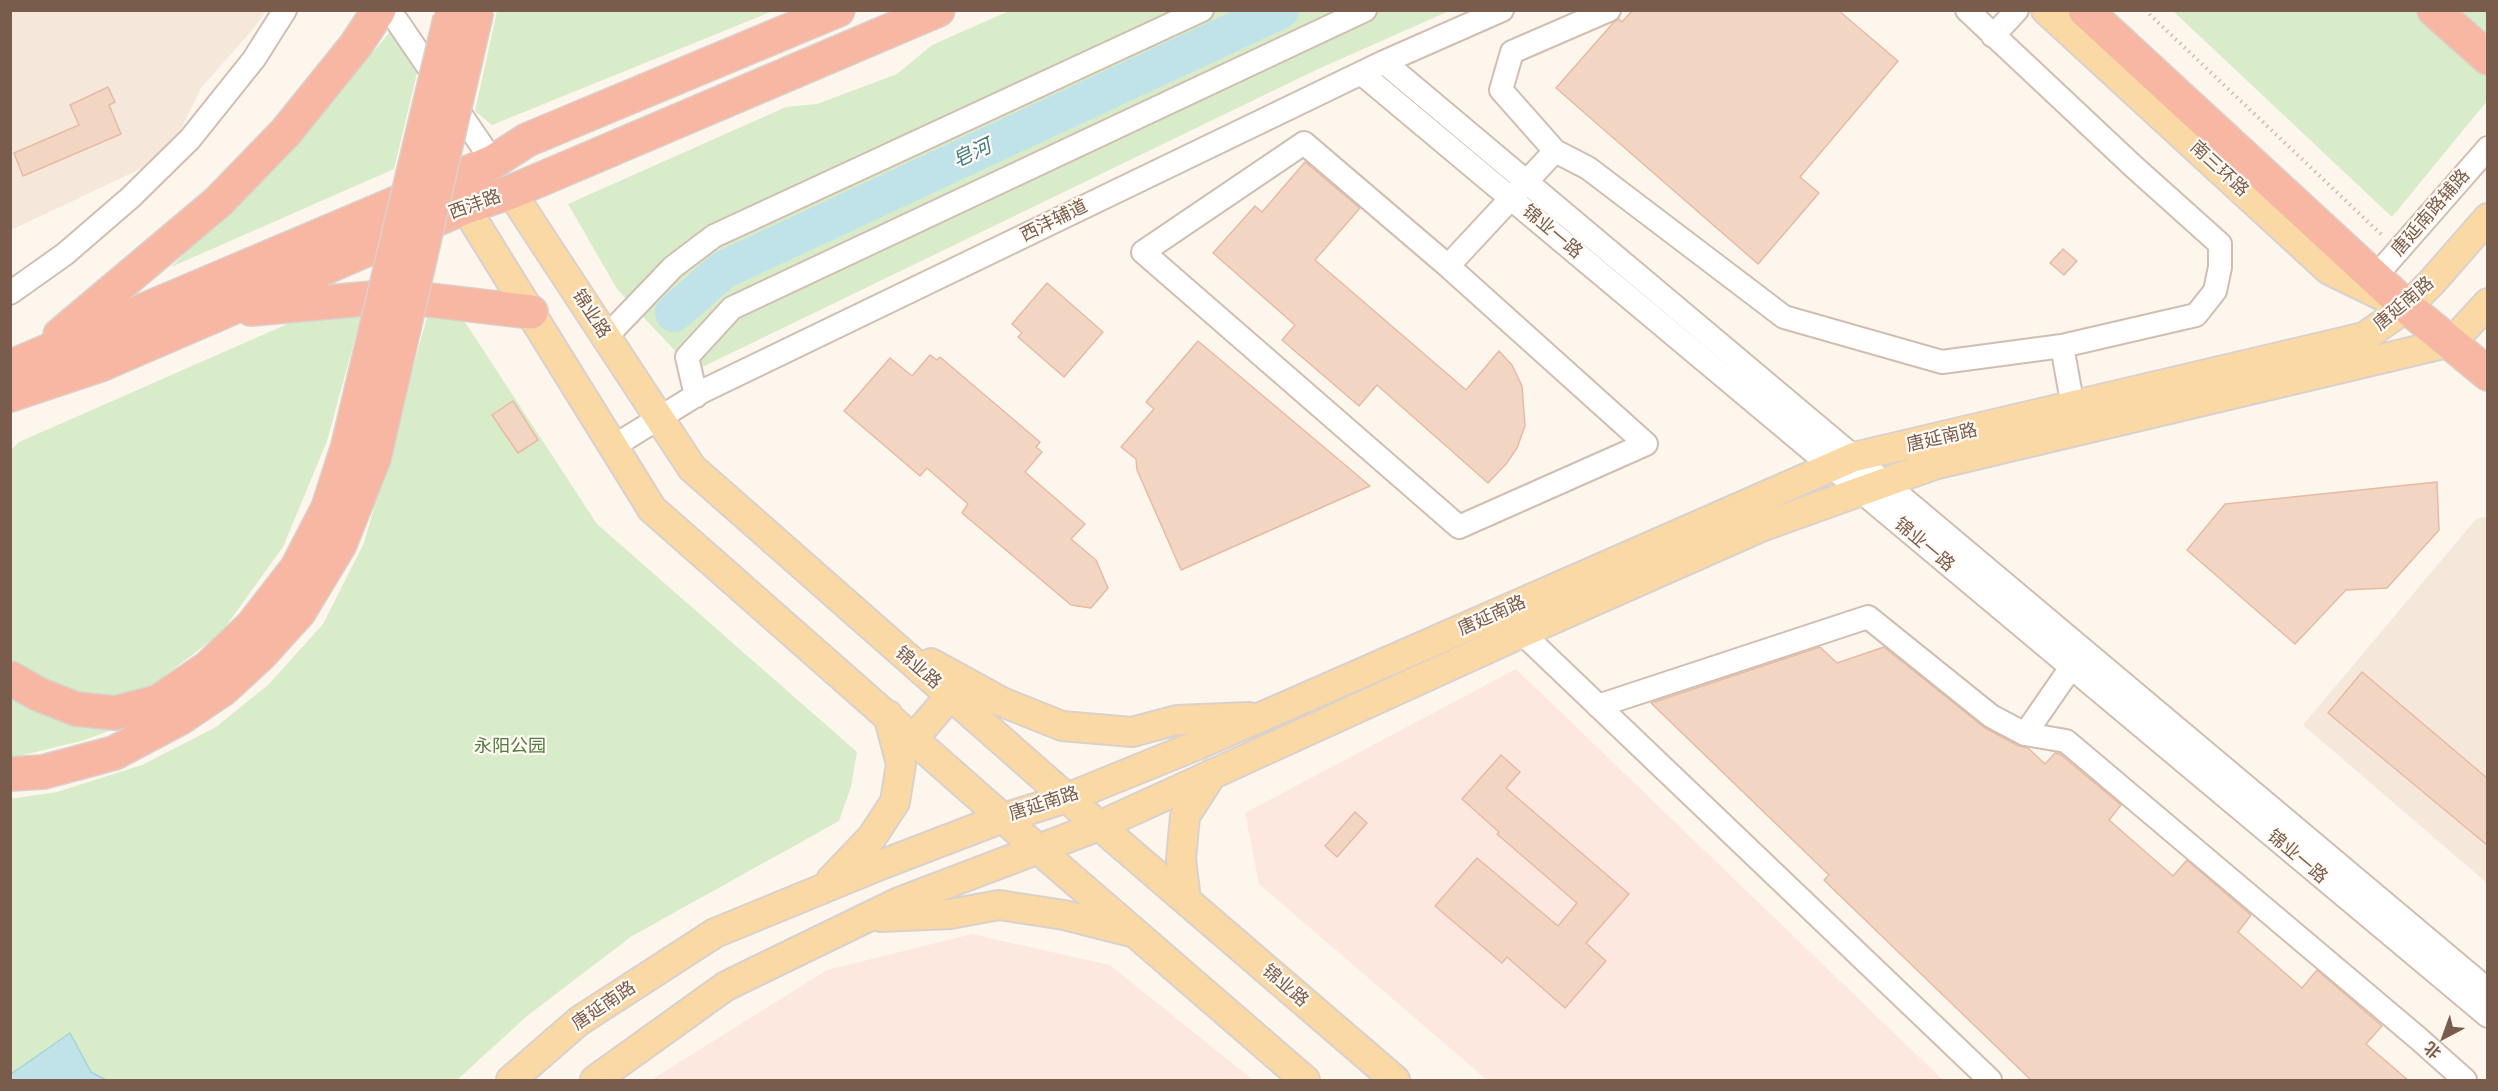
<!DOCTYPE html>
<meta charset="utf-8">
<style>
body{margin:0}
#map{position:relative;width:2498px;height:1091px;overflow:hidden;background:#fdf6ec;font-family:"Noto Sans","Noto Sans SC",sans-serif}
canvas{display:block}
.frame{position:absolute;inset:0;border:12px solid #7a5c4d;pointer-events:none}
.north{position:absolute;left:2414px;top:1007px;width:60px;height:60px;-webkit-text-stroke:4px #fffaf3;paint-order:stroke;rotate:221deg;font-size:16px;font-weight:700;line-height:24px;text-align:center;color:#7a5c4d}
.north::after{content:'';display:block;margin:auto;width:21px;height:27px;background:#7a5c4d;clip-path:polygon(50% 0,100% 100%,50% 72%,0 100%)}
</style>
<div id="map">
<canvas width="2498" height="1091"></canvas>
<div class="frame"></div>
<div class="north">北</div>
</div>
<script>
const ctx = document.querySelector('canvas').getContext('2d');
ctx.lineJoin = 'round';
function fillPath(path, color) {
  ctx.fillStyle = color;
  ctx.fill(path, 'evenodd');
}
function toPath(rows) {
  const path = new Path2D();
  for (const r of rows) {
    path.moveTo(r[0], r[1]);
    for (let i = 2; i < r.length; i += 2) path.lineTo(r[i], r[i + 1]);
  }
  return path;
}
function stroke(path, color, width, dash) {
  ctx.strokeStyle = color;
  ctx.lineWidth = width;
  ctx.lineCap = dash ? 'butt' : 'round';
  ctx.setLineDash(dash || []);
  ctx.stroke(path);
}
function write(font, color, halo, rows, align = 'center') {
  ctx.font = font + ' "Noto Sans","Noto Sans SC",sans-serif';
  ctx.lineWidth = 4.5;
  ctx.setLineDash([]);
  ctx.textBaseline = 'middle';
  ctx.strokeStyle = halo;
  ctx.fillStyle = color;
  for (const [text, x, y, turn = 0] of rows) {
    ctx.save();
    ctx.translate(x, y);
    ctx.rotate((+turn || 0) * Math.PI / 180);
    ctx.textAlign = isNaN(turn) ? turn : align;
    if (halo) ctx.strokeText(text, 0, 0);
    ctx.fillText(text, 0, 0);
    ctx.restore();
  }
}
const residential = toPath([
 [10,11,266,11,255,27,201,88,168,156,11,230],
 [2487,516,2487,883,2303,725,2476,519]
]);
const commercial = toPath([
 [1516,669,1943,1080,1487,1080,1259,884,1245,813],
 [972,934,1110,965,1253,1080,651,1080,827,970]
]);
const green = toPath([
 [497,11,497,10,773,11,492,125,475,111],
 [1009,11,1449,11,1316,70,694,371,617,289,568,204,786,107,817,104,897,74,932,45],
 [2173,11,2487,11,2487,101,2392,217],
 [390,32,417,73,394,169,171,267,301,137],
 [362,313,327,441,283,547,221,633,146,690,91,698,42,681,11,659,11,450,19,442,292,322],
 [428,314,461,316,597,524,857,752,851,787,839,821,632,936,527,1016,457,1080,11,1080,10,799,57,792,142,765,216,727,269,684,323,624,364,543],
 [10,690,129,723,85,740,11,758]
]);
const water = toPath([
 [70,1033,91,1072,106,1080,11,1080,11,1074,70,1033]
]);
const river = toPath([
 [674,313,723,270,1280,10]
]);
const building = toPath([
 [1633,10,1838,10,1898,61,1800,177,1819,193,1758,264,1556,88,1613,23,1619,19,1622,22,1633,10],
 [108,87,115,102,109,105,121,134,23,176,14,153,79,125,70,105,108,87],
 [1305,162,1360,208,1315,260,1466,390,1499,351,1512,365,1522,386,1525,426,1517,448,1506,464,1488,483,1377,385,1359,406,1282,340,1295,325,1213,253,1255,206,1262,212,1305,162],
 [2063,249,2077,261,2064,275,2050,263,2063,249],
 [1047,283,1103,332,1064,377,1018,337,1022,333,1012,324,1047,283],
 [1198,341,1370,486,1181,570,1137,470,1136,459,1121,447,1154,409,1146,402,1198,341],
 [930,355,937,360,940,357,1040,442,1036,447,1042,452,1025,472,1085,524,1071,539,1096,560,1108,588,1091,608,1071,605,962,513,968,504,927,468,920,476,844,411,890,358,912,376,930,355],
 [513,401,538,440,518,453,492,415,513,401],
 [2437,482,2439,530,2387,588,2346,590,2295,644,2187,550,2225,504,2437,482],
 [1820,647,1837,663,1884,647,1985,728,2019,746,2028,748,2045,764,2055,753,2060,754,2121,805,2109,820,2173,876,2187,860,2251,915,2238,932,2302,988,2317,970,2382,1026,2366,1044,2408,1080,2031,1080,1831,887,1824,880,1829,875,1651,703,1820,647],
 [2362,672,2487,778,2487,845,2328,713,2362,672],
 [1501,755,1520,772,1506,788,1629,894,1586,943,1606,961,1565,1008,1507,957,1502,963,1435,906,1477,858,1558,926,1577,903,1497,834,1499,832,1462,799,1501,755],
 [1355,812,1367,823,1337,857,1325,846,1355,812]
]);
const path = toPath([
 [2145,10,2384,237]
]);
const minor = toPath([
 [1609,10,1512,52,1501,90,1555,151,1588,168,1784,317,1942,362,2062,346,2196,315,2215,291,2220,267,2220,244,2133,166,1967,10],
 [397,21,493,162],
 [1993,36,2017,10],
 [1384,62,2488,990],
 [1361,73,2488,1016],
 [1448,266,1646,444,1459,527,1143,252,1304,143,1448,266,1555,151],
 [2375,277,2488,148],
 [10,293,65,254,131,197,190,139,254,59,285,10],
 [606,337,673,267,714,236,1202,10],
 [2062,346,2073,407],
 [696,396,687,357,732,308,1365,10],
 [614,446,703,391,1384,62,1502,10],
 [1522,633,1990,1080],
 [1598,706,1868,617,1991,716,2025,734,2066,741,2419,1039,2465,1080],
 [2025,734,2079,656]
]);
const major = toPath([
 [2046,10,2329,270,2391,300],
 [511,192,692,468,1067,798,1395,1080],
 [465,207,652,509,1038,849,1305,1080],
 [931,663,1002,702,1062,726,1132,732,1177,720,1249,717],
 [914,738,950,696],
 [831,880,872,837,895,802,901,764,888,715],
 [1186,900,1181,859,1185,816,1212,774],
 [881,917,950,914,999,905,1064,915,1131,932],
 [511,1080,579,1021,715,933,883,864,1003,818,1067,798,1195,746,1854,457,2364,337,2407,307,2432,282,2488,218],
 [595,1080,726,986,899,902,1099,826,1522,633,1761,527,1934,465,2452,342,2488,303]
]);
const highway = toPath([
 [2085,10,2407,307,2488,374],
 [2434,10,2488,58],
 [251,309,396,296,531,312],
 [60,335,218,202,285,133,356,45,379,10],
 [10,367,493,162,527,140,838,10],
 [10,395,100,365,465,207,511,192,938,10],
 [10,678,38,694,76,709,115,713,158,702,208,668,252,626,297,568,328,508,348,446],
 [10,774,43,772,114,753,180,718,223,689,261,654,299,612,340,544,374,458]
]);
const highwayBridge = toPath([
 [348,446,450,19],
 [374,458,477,10]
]);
const streetNames = [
 ["南三环路",2219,169,43],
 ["西沣路",475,205,-20],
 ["唐延南路辅路",2431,213,-49],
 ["西沣辅道",1054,221,-26],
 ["锦业一路",1552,232,40],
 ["唐延南路",2404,304,-40],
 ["锦业路",591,314,57],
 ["唐延南路",1942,438,-13],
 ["锦业一路",1924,545,40],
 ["唐延南路",1492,616,-24],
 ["锦业路",918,668,41],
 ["唐延南路",1044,804,-18],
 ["锦业一路",2297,857,40],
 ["锦业路",1285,986,41],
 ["唐延南路",604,1006,-34]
];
const parkNames = [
 ["永阳公园",510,747]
];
const waterNames = [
 ["皂河",972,154,-25]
];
fillPath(residential, '#f5e8da');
fillPath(commercial, '#fde8e0');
fillPath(green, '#d8ecc9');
fillPath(water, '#bfe3e8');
stroke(water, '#a5d3da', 1.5);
stroke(river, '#bfe3e8', 38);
fillPath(building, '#f3d5c3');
stroke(building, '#e6bba3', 1.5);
stroke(minor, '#d1beb0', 26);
stroke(major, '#dad1cd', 32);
stroke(highway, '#dad1cd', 36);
stroke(path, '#d9b8a5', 4, [1.5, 4.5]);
stroke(minor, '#fff', 22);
stroke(major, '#fbd9a5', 28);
stroke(highway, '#f7b7a3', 33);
stroke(highwayBridge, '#dad1cd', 36, []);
stroke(highwayBridge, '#f7b7a3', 33);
write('18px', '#7a5c4d', '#fffaf3', streetNames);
write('18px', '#537a41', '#fffaf3', parkNames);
write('italic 20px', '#437c86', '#fffaf3', waterNames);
</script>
